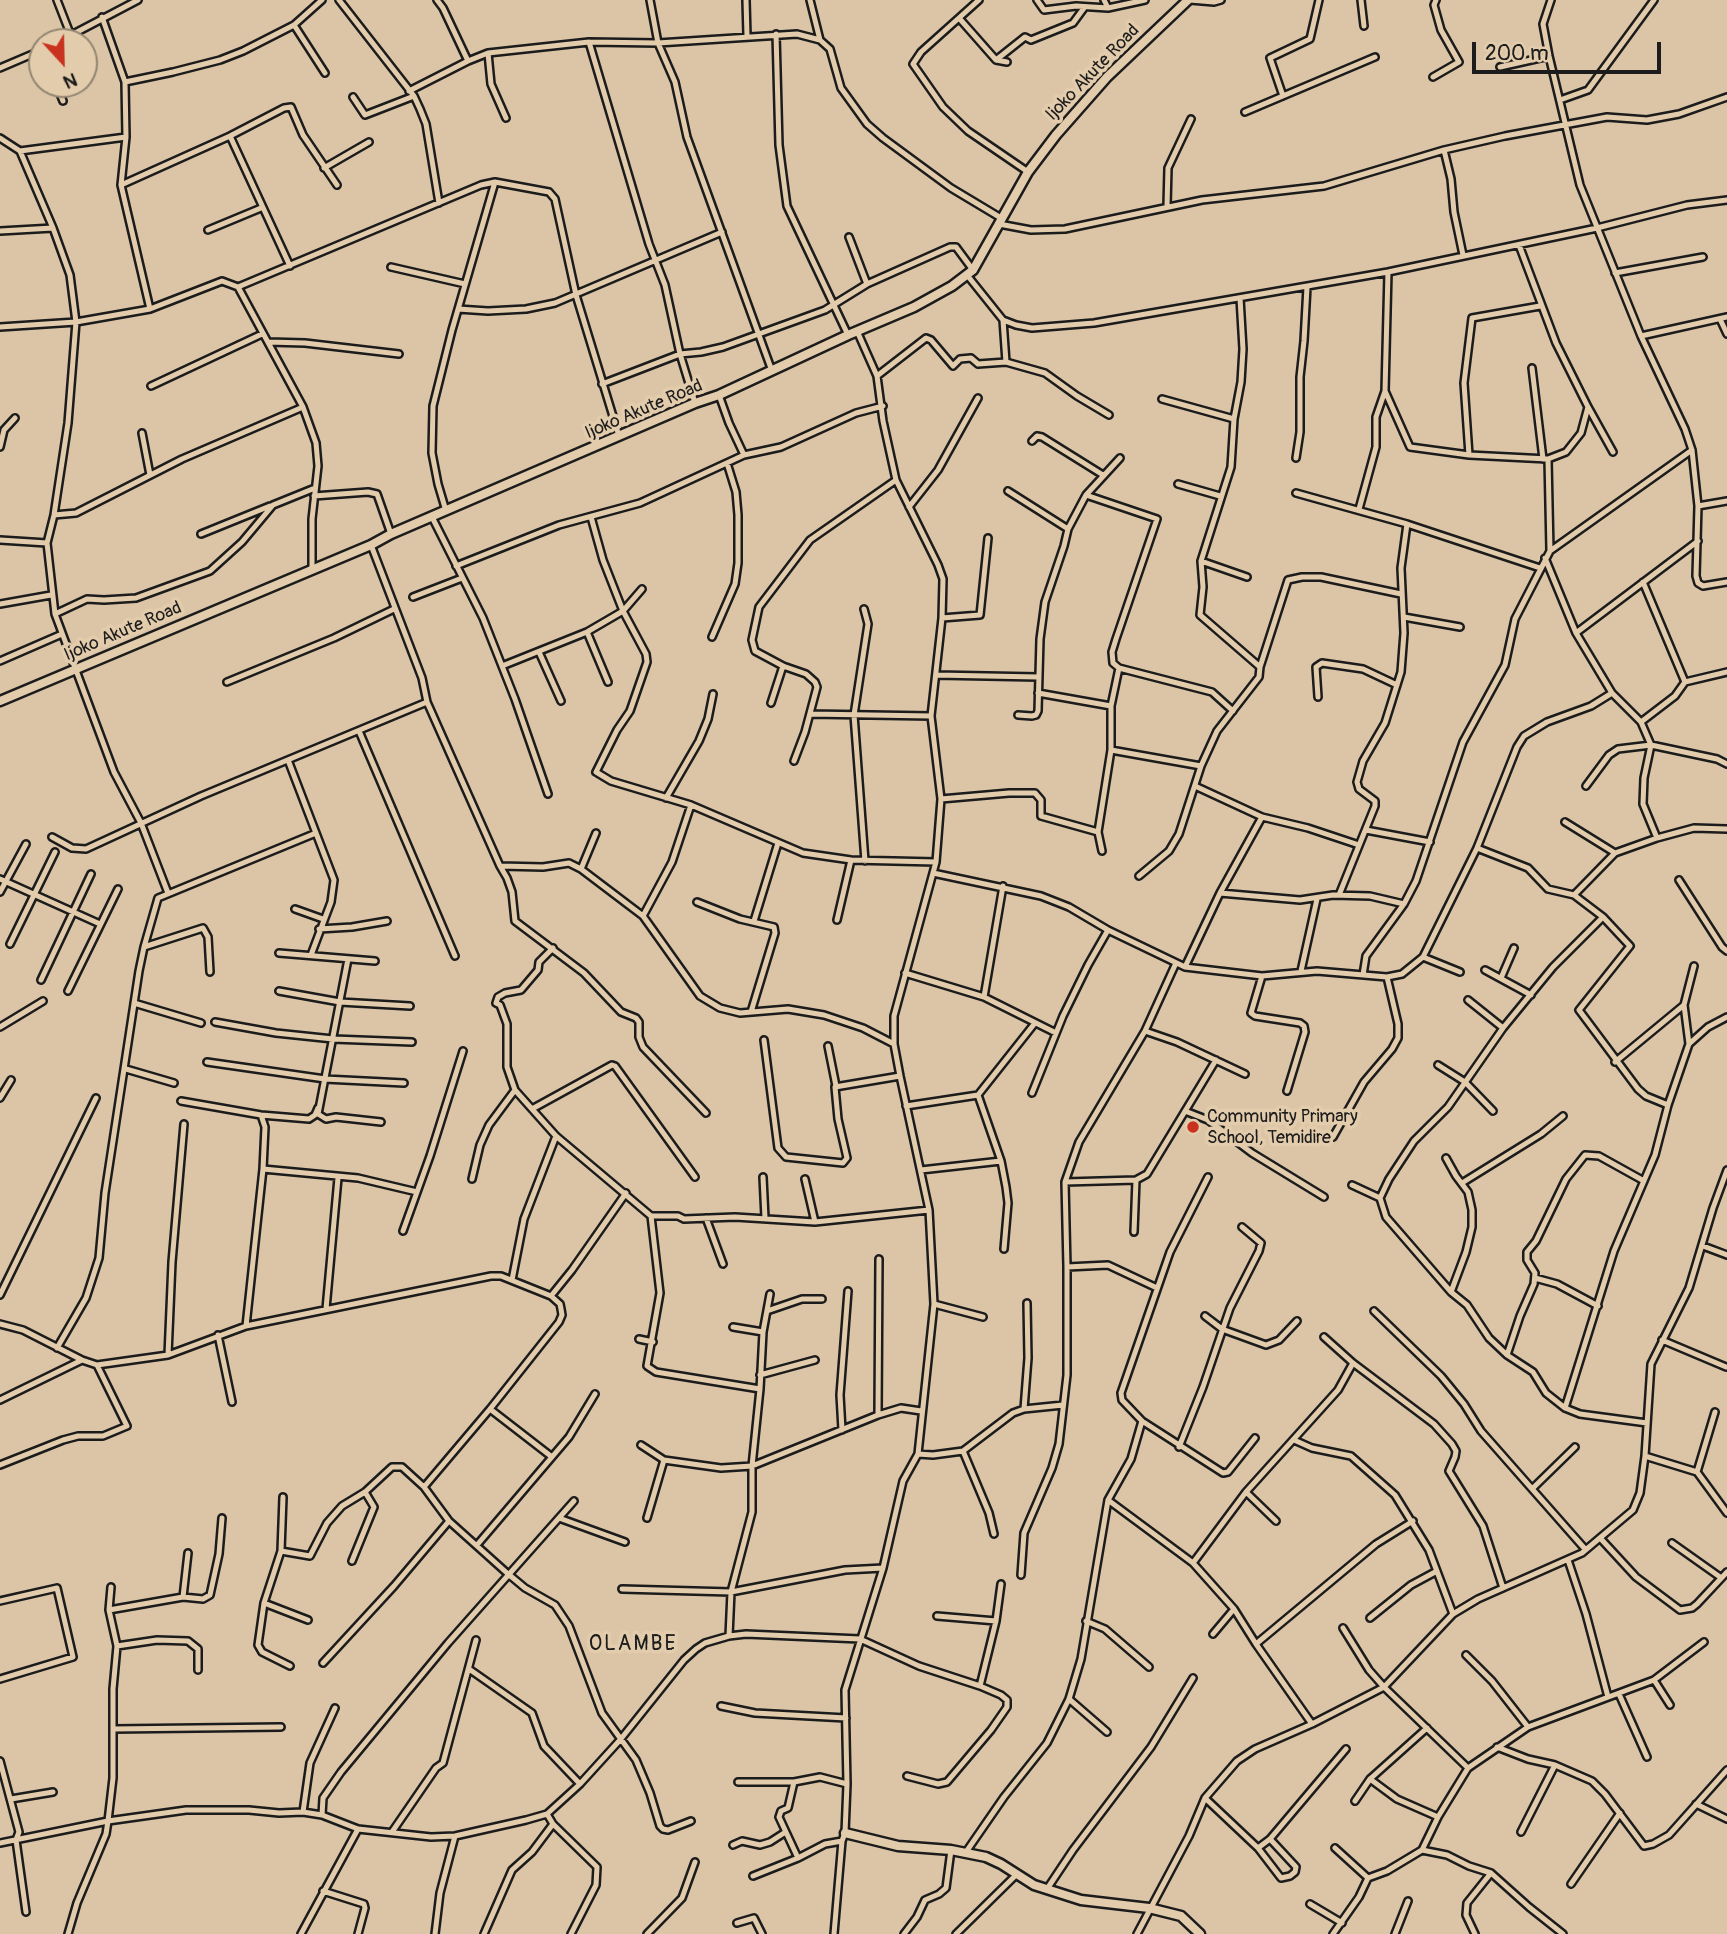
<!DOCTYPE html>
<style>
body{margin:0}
#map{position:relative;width:1727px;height:1934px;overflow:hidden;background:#dbc5a6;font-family:Pangolin,sans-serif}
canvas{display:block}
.north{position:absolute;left:28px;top:28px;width:70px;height:70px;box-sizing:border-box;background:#e3ccac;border:2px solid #938672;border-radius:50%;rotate:158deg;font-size:19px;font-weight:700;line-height:28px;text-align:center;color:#1c1c1c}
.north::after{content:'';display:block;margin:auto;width:24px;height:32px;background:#c8321e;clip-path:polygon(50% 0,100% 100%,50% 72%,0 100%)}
.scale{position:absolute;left:1472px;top:42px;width:189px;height:32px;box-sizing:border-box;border:4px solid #1c1c1c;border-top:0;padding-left:9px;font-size:21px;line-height:24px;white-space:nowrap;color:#1c1c1c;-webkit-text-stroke:5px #e3ccac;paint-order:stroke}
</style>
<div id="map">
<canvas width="1727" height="1934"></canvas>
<div class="north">N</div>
<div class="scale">200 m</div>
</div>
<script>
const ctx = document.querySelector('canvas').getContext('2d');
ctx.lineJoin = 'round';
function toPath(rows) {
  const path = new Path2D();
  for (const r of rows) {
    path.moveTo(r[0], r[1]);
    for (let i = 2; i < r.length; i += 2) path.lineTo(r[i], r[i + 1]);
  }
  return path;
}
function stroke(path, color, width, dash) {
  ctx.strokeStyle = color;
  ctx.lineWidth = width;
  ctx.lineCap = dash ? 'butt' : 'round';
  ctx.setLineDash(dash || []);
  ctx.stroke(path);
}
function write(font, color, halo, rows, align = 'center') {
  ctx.font = font + ' Pangolin,sans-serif';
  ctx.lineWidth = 7;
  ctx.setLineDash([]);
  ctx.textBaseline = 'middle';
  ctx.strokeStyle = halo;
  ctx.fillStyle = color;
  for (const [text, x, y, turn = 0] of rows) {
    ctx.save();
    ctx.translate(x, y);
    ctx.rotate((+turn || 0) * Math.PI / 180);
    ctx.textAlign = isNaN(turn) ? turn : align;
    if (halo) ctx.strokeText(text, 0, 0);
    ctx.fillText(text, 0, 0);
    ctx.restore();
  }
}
const street = toPath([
 [57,0,71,36],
 [339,0,414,96,420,109,426,124,439,203],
 [437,0,443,8,468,61],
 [650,0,658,43,675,82,687,137,772,371],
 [746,0,747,36],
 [810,0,820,40],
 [979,0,921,52,913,64,943,107,968,131,1028,172],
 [1037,0,1044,10,1076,6,1108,8],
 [1104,0,1108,8,1145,0],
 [1190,0,1214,2,1221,0],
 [1361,0,1364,26],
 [1551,0,1543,24,1549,56,1580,185,1641,336,1685,429,1692,450,1698,506,1696,576,1698,583,1703,586,1727,582],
 [102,17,125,82,126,137,121,185,150,309],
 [959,18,996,60,1007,62],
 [294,25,325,73],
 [776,34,779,145,787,206,848,335],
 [58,42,138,0],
 [589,42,649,244,665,285,680,354,695,403],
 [488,53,491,84,506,118],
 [996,60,1025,37,1031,40,1073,23,1084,8],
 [1500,67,1549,56],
 [0,68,42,50],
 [1433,77,1459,62,1441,30,1434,5,1436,0],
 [125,82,173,72,220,60,243,51,294,25,322,0],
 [56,84,63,101],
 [409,91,468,61,488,53,589,42,658,43,797,34,820,40,830,49,841,88,867,124,883,138,951,188,1001,218],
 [1283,96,1270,58,1310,39,1319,0],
 [353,97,365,115,414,96],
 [1560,100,1588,90,1654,0],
 [1245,112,1375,57],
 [230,136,290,266],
 [0,138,20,151,53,228,70,275,76,322,68,423,54,515,47,543,55,614,114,772,141,823,168,893],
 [1444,150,1451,179,1454,212,1463,255],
 [20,151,126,137],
 [324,168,369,142],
 [121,185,230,136,284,108,291,107,303,135,337,185],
 [1167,206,1168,168,1191,119],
 [999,224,1031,230,1065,229,1202,200,1324,186,1444,150,1505,136,1607,117,1647,120,1679,114,1727,97],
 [208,230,261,208],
 [0,231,53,228],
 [849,237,867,284],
 [391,267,465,284],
 [1388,272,1385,391,1410,447,1469,455,1548,459,1566,452,1581,433,1588,407,1556,343,1519,245],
 [1615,273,1703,257],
 [967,275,1003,320,1016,325,1032,328,1094,323,1388,272,1597,228,1687,205,1727,200],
 [238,287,481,185,495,182,549,192,555,199,576,295,619,436],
 [1240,298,1243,349,1241,382,1234,419,1231,467,1201,561,1203,587,1200,615,1260,667],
 [458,309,488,311,526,309,555,303,722,232],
 [1720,319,1727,334],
 [1003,320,1006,362,1045,373,1077,396,1109,415],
 [0,327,76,322,150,309,222,281,238,287,303,407,316,443,318,466,312,519,312,570],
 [1641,336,1727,317],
 [268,342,305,343,399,354],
 [1532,368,1543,459],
 [877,376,926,338,931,340,953,366,960,359,971,358,978,364,1006,362],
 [602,384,680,354,701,352,723,347,825,310,867,284,950,247,956,247,973,270],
 [151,386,262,334],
 [719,395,729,423,744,455],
 [1162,399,1234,419],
 [1588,407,1613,452],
 [142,433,150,475],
 [1032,441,1037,436,1042,437,1103,475],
 [0,447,4,430,15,418],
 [1469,455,1464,383,1472,318,1540,306],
 [1296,458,1300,432,1300,377,1304,341,1307,287],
 [1178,484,1220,496],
 [1008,491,1068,529],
 [1296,493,1407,524,1540,568],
 [1086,495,1157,519,1116,639,1112,652,1113,663,1119,668,1212,692,1233,711],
 [314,496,368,492,377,494,391,534],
 [1698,506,1727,501],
 [909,507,938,470,978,398],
 [1359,509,1376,447,1376,417,1385,391],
 [446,511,438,484,432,453,433,406,452,330,495,182],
 [54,515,76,513,182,459,303,407],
 [432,517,483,618,515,699,548,794],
 [591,517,603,560,623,611,646,654,647,662,630,711,617,730,596,772,611,781,691,805,803,853,851,860,936,862],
 [201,534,270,506],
 [0,540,47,543],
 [371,545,422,678,427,702,500,866,507,878,512,892,515,921,584,973,621,1012,636,1018,639,1022,639,1037,643,1047,706,1113],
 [1550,551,1692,450],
 [1545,558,1576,633,1612,693,1641,722,1651,745,1644,778,1643,804,1657,838],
 [1201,561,1247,577],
 [456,566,559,525,640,503,744,455,781,447,856,413,883,406],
 [1643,582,1685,682],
 [413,597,462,578],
 [0,604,51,595],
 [864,609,868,624,854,715,865,861],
 [55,614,87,599,104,600,136,598,210,571,242,542,273,505,315,488],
 [1404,617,1460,627],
 [942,618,980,615,988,538],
 [587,632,608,682],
 [1576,633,1698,541],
 [712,637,735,584,738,563,738,515,736,492,727,463],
 [539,652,561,701],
 [0,661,62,634],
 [502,666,587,632,623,611,642,589],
 [936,675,1038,677],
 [227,682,334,638,394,609],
 [1038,693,1111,706],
 [1318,697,1316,667,1322,663,1363,669,1397,685],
 [771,703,783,666],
 [810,714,931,716],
 [1018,715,1032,716,1036,715,1038,711,1040,639,1045,602,1064,546,1068,529,1086,495,1120,458],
 [1641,722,1675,696,1685,682,1727,672],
 [359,731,455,956],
 [1111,750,1201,766],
 [288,760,334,880,331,902,311,955],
 [794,761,805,732,817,687,815,682,806,674,783,666,755,651,752,640,759,607,810,540,896,480],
 [1195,786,1262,817,1308,828,1359,845],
 [1586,786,1609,755,1618,749,1651,745,1717,759,1727,764],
 [666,798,699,741,708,719,713,694],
 [941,799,1009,793,1035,793,1041,800,1041,816,1098,832],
 [1565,822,1615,853],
 [1366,830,1430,842],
 [52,837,72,848,86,849,201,796,427,702],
 [1477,848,1528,868,1548,889,1574,895,1603,917,1630,946,1579,1010,1638,1089,1646,1096,1668,1105],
 [1102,851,1098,832,1111,750,1111,706,1119,668],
 [500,866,543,867,569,863,581,869,643,916,700,996,720,1008,740,1013,788,1009,824,1015,863,1028,894,1044],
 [581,869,596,833],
 [933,873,1041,896,1069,907,1108,930,1185,967,1262,976,1317,971,1387,977,1402,974,1423,957,1477,848,1517,747,1524,736,1547,722,1591,706,1612,693],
 [1139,876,1169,851,1179,834,1201,766,1217,731,1259,677,1260,667,1288,580,1302,577,1321,577,1401,594],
 [0,879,100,924],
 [1679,880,1722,947,1727,951],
 [0,892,26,844],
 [1220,893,1300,900,1333,895,1370,896,1404,904],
 [1339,895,1375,806,1375,801,1359,789,1357,782,1363,761,1385,723,1401,672,1404,633,1401,568,1407,524],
 [1574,895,1615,853,1657,838,1694,828,1727,829],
 [697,902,740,919,774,927,775,933,751,1012],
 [295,909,323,919],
 [643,916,672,862,691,805],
 [837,920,851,860],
 [754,921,778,843],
 [319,929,352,927,387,921],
 [10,944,55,852],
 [144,947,203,928,208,937,210,972],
 [553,948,539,962,538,970,521,990,505,993,498,997,496,1003,500,1005,507,1024,507,1067,515,1090,556,1136,651,1216,660,1293,647,1366,656,1372,760,1389],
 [279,953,375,961],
 [1423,957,1460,972],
 [348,959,318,1114,326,1119,336,1117,381,1122],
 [1185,967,1220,893,1262,817],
 [1485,970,1531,995],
 [1301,971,1317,899],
 [905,973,984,997,1056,1033],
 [1363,975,1366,956,1404,904,1416,881,1463,742,1505,665,1515,619,1550,551,1548,459],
 [1262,976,1251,1013,1255,1016,1300,1023,1304,1026,1305,1032,1287,1091],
 [1501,978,1514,948],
 [41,980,91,874],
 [68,991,118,889],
 [279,991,340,1002,410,1006],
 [984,997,1003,886],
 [1468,1000,1503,1028],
 [134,1003,201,1023],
 [215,1022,276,1033,333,1039,412,1042],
 [0,1027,43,1001],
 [1145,1031,1177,1042,1245,1074],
 [764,1040,778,1148,786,1157,843,1163,847,1158,838,1119,835,1087,900,1076],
 [1689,1044,1684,1005,1694,966],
 [828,1046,836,1086],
 [207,1062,325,1079,404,1083],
 [1615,1062,1684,1005],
 [1438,1065,1465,1082,1493,1111],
 [126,1069,174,1083],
 [1032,1093,1063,1016,1088,965,1108,930],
 [978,1095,1001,1161,1006,1187,1008,1203,1004,1249],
 [0,1098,11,1080],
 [181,1101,261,1115,309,1119,315,1115,318,1108],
 [906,1106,978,1095,1035,1023],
 [532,1109,612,1065,615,1066,695,1177],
 [1185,1111,1208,1120,1252,1153,1324,1197],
 [1333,1137,1364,1082,1392,1049,1398,1038,1398,1024,1387,977],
 [1446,1158,1456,1176,1468,1192,1472,1210,1472,1227,1466,1252,1451,1292],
 [263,1169,358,1178,417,1192],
 [921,1170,1001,1161],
 [763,1177,765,1218],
 [1208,1177,1170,1252,1121,1393,1122,1400,1142,1421,1223,1473,1228,1472,1255,1438],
 [472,1179,480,1145,489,1125,515,1090],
 [805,1179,815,1222],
 [1065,1182,1136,1180],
 [1462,1183,1541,1134,1563,1116],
 [1352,1185,1380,1198,1386,1217,1451,1292,1467,1305,1489,1338,1507,1355,1533,1372,1546,1393,1565,1408,1580,1414,1647,1423],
 [1380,1198,1389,1179,1414,1141,1448,1107,1503,1028,1553,967,1603,917],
 [651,1216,678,1216,684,1219,735,1217,815,1222,929,1210],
 [706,1218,723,1264],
 [403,1231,430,1156,463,1051],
 [1134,1232,1136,1180,1147,1174,1216,1060],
 [1703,1246,1727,1255],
 [1067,1267,1108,1265,1157,1288],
 [1535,1278,1557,1284,1598,1306],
 [512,1280,524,1219,556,1136],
 [0,1295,96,1098],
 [551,1296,572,1270,626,1193],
 [934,1304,983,1317],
 [326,1309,338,1178],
 [767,1311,802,1299,822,1299],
 [1374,1311,1441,1376,1464,1404,1481,1431,1585,1549],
 [1205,1316,1222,1329,1266,1345,1279,1340,1297,1321],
 [0,1324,23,1330,82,1360,97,1365,168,1355,246,1326,491,1276,501,1276,551,1296,560,1304,561,1309,562,1315,559,1322,490,1409,424,1487],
 [246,1326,263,1169,265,1127,261,1115],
 [733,1327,763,1332],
 [218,1335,232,1402],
 [1324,1337,1353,1363,1434,1424,1452,1444,1456,1451,1455,1457,1449,1471,1483,1526,1503,1588],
 [639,1339,653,1342],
 [1662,1340,1726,1367],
 [57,1348,86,1298,99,1258,105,1193,139,971,144,947,158,898,316,833],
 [168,1355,172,1262,184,1124],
 [1507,1355,1520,1316,1534,1284,1535,1273,1527,1260,1527,1252,1536,1241,1566,1179,1585,1155,1599,1156,1644,1181],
 [760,1375,815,1360],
 [0,1400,82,1360],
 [1565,1408,1614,1251,1655,1155,1668,1105,1689,1044,1708,1027,1727,1017],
 [490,1409,552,1457],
 [1024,1409,1028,1358,1027,1303],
 [878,1415,879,1259],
 [842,1430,840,1395,848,1291],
 [1294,1440,1312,1448,1351,1456,1395,1495,1429,1550,1453,1614],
 [641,1445,664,1460,721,1468,752,1466,878,1415,901,1408,921,1411],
 [1179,1447,1203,1387,1230,1308,1259,1251,1261,1243,1242,1227],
 [963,1451,989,1513,994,1534],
 [918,1454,933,1455,963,1451,1013,1413,1024,1409,1063,1405],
 [1645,1456,1697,1472,1727,1513],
 [0,1465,63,1440,78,1436,103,1436,127,1426,97,1365],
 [1697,1472,1715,1412],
 [1533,1488,1575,1447],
 [1246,1492,1276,1521],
 [283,1497,281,1551,264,1603,258,1645,262,1652,290,1666],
 [1108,1500,1193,1563,1234,1609,1256,1644,1312,1724],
 [559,1518,625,1542],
 [647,1518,664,1460],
 [1601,1539,1636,1577,1680,1610,1692,1608,1697,1604,1727,1572],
 [1672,1543,1720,1577],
 [477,1545,569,1437,595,1394],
 [281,1551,310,1556,327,1523,342,1506,365,1492,392,1467,402,1467,424,1487,449,1521,507,1573,525,1588,555,1605,569,1626,602,1713,636,1760,650,1793,660,1826,663,1829,668,1830,691,1821],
 [1568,1560,1586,1614,1608,1697],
 [352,1561,374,1507,365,1492],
 [1193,1563,1246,1492,1338,1390,1353,1363],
 [1021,1575,1024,1533,1052,1468,1059,1444,1067,1375,1067,1267,1065,1182,1079,1142,1145,1031,1176,963],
 [622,1589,731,1592,845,1570,883,1568],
 [183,1597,188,1553],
 [0,1601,57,1588,73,1657,0,1679],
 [264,1603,308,1620],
 [109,1610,183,1597,203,1599,210,1595,219,1554,222,1518],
 [937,1616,996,1621],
 [1370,1618,1411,1585,1437,1571],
 [1086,1621,1105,1629,1149,1667],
 [1343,1628,1369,1670,1384,1687,1468,1768],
 [1213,1634,1234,1609],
 [729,1636,731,1592,752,1512,752,1466,760,1389,763,1332,770,1294],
 [1256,1644,1376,1544,1413,1521],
 [117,1646,157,1640,188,1641,198,1649,198,1670],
 [1466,1655,1492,1681,1528,1727],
 [323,1663,394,1586,449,1521],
 [469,1669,532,1713,544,1746,580,1784],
 [1654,1680,1670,1705],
 [980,1686,996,1621,1001,1584],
 [1619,1694,1647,1757],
 [1069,1699,1107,1732],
 [721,1706,755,1713,846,1718],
 [113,1729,281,1727],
 [1497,1747,1528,1759,1555,1765,1592,1781,1605,1794,1644,1846,1653,1844,1669,1835,1727,1770],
 [0,1761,19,1832,16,1840,26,1912],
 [1370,1779,1397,1799,1438,1817],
 [738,1782,794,1782,820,1777,847,1784],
 [1205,1798,1258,1848,1281,1878,1290,1876,1295,1872,1296,1867,1270,1839],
 [11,1799,53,1792],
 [1355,1801,1370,1779,1427,1728],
 [1696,1804,1727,1819],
 [303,1812,310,1763,335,1708],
 [547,1814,553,1824,597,1867,596,1885,571,1934],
 [322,1815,323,1798,341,1772,448,1643,574,1501],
 [392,1832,436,1768,443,1763,476,1640],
 [1521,1832,1555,1765],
 [0,1843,108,1821,186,1810,249,1810,279,1813,303,1812,322,1815,358,1829,431,1837,455,1836,526,1820,547,1814,580,1784,620,1740,684,1660,696,1649,705,1643,729,1636,746,1634,860,1639,919,1666,980,1686,1001,1695,1007,1700,1007,1707,991,1730,947,1782,938,1784,907,1776],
 [733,1845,742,1841,760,1845,770,1842,784,1833],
 [1258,1848,1270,1839,1346,1749],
 [1335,1848,1368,1878],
 [1422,1850,1438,1817,1468,1768,1528,1727,1654,1680,1704,1642],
 [966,1852,1004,1797,1047,1743,1069,1699,1081,1659,1108,1500,1131,1459,1142,1421],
 [798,1858,825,1844,842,1841],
 [753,1876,798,1858,779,1817,781,1811,788,1808,794,1782],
 [1571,1884,1620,1813],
 [1047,1889,1073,1850,1151,1747,1193,1678],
 [323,1891,364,1904,365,1908,358,1934],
 [1310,1904,1342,1923],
 [737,1923,754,1918,762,1934],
 [68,1934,77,1903,106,1834,108,1821,113,1778,113,1689,117,1646,109,1610,111,1587],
 [301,1934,358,1829],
 [435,1934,440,1893,455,1836],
 [484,1934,512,1870,532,1852,553,1824],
 [647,1934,682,1898,695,1862],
 [834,1934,842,1841,845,1833,847,1784,845,1690,883,1568,903,1481,918,1454,934,1304,929,1210,900,1076,894,1044,894,1016,936,862,941,799,931,716,942,618,943,579,938,565,896,480,883,421,877,376,857,331],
 [904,1934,917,1917,925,1900,939,1894,946,1888,951,1850],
 [956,1934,1016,1875],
 [1137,1934,1189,1836,1205,1798,1237,1761,1255,1749,1312,1724,1384,1687,1453,1614,1478,1599,1582,1553,1633,1510,1640,1493,1645,1456,1651,1364,1689,1288,1713,1208,1727,1170],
 [1333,1934,1359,1897,1368,1878,1387,1871,1422,1850,1447,1855,1469,1866,1491,1873,1529,1907,1563,1934],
 [1395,1934,1408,1901],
 [1475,1934,1466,1915,1467,1903,1491,1873]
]);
const secondary = toPath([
 [0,701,371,545,391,534,695,403,719,395,848,335,914,307,952,286,973,270,1028,172,1056,135,1107,77,1188,0],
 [845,1833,898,1846,951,1850,986,1857,1001,1864,1034,1885,1081,1900,1149,1908,1181,1916,1200,1934]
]);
const markers = [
 [1193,1127,7,"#c8321e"]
];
const streetNames = [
 ["Ijoko Akute Road",1093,73,-46],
 ["Ijoko Akute Road",644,410,-23],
 ["Ijoko Akute Road",123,632,-23]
];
const poiNames = [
 ["Community Primary",1207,1117],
 ["School, Temidire",1207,1138]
];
const quarterNames = [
 ["OLAMBE",633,1645]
];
stroke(street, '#1c1c1c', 10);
stroke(secondary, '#1c1c1c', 13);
stroke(street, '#e3ccac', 5);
stroke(secondary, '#e3ccac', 8);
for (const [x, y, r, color] of markers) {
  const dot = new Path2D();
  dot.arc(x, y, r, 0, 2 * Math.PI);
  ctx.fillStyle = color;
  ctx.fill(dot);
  stroke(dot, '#e3ccac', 2.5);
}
write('18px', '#1c1c1c', '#e3ccac', streetNames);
write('18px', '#1c1c1c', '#e3ccac', poiNames, 'left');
ctx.letterSpacing = '2px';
write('21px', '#1c1c1c', '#e3ccac', quarterNames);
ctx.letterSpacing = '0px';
</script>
